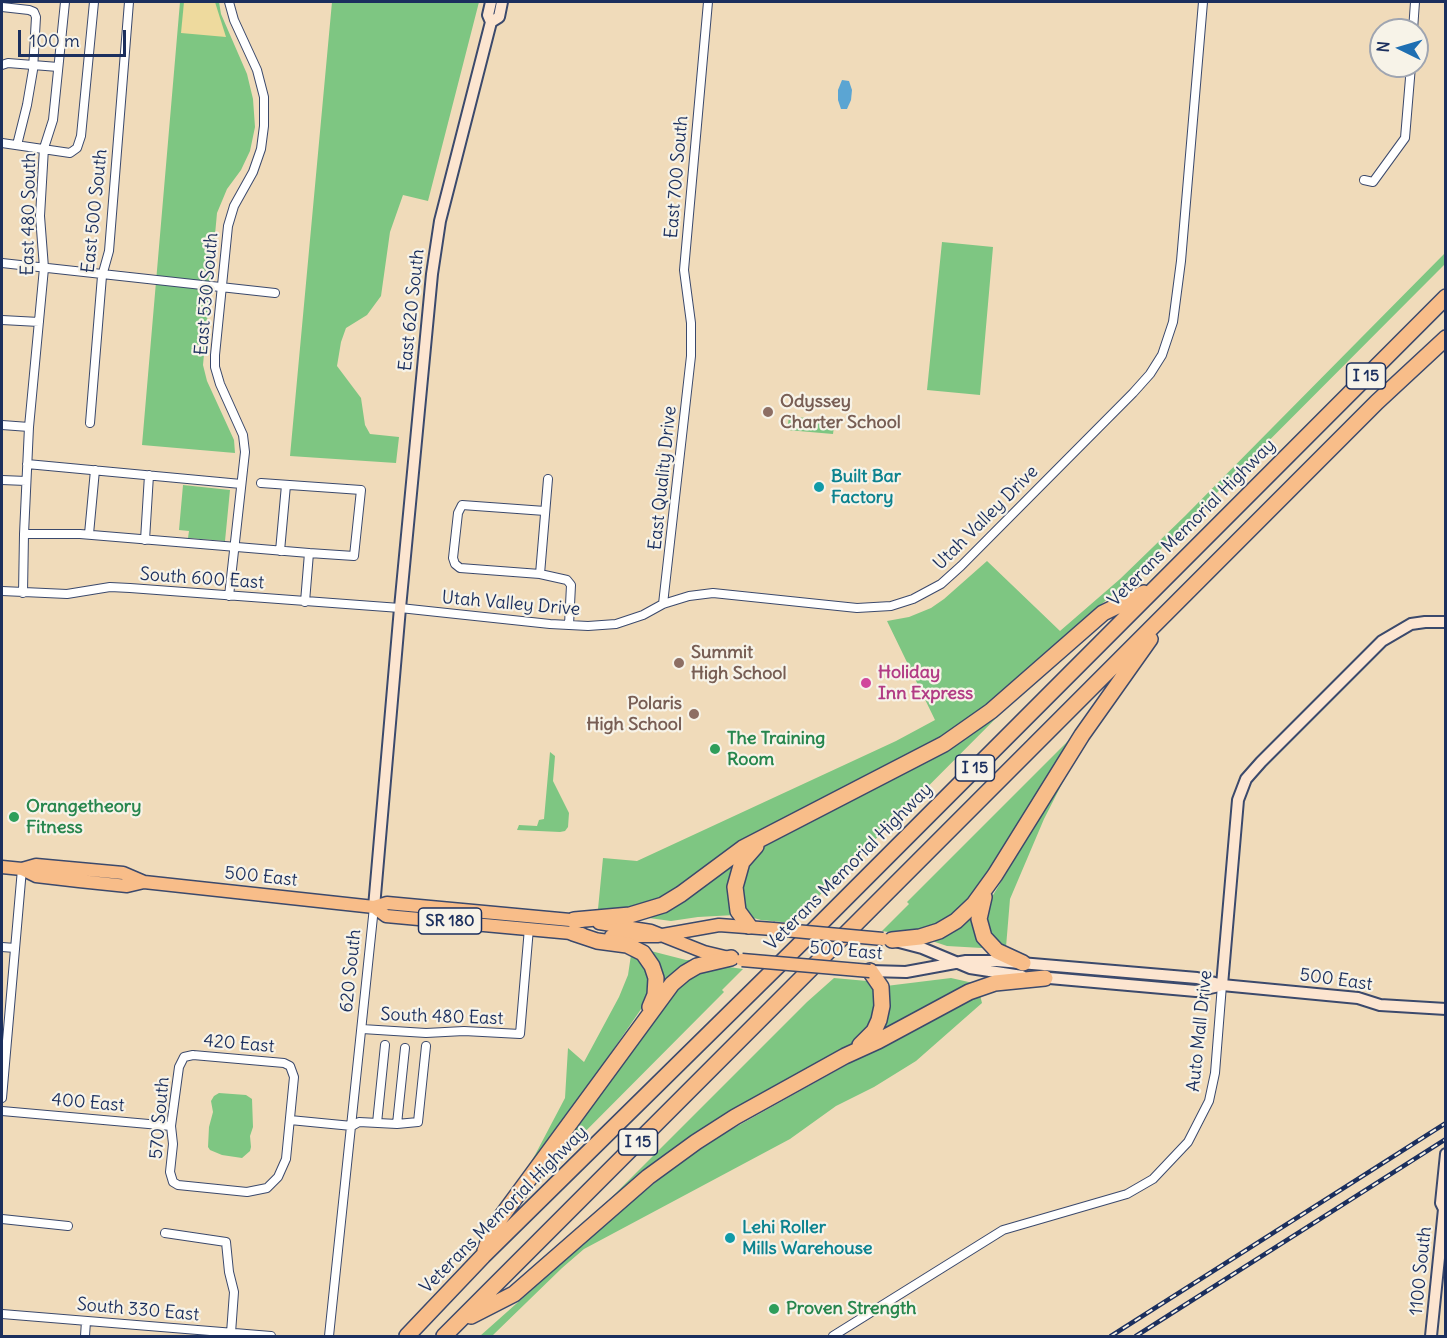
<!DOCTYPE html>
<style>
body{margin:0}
#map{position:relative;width:1447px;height:1338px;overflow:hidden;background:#f0dbba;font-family:Delius,sans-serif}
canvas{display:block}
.frame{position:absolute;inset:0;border:3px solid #1b2f5e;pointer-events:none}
.north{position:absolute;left:1369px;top:18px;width:60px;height:60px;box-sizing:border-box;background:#f7f3e8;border:2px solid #9fa5b1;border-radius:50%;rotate:275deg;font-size:16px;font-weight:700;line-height:24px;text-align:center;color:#1b2f5e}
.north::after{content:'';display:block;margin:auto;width:21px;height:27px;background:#1f6fb2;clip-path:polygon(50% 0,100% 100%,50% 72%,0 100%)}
.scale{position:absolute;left:18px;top:30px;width:108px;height:27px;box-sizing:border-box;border:3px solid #1b2f5e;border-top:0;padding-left:8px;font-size:18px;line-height:21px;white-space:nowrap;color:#1b2f5e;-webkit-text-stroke:4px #f7f3e8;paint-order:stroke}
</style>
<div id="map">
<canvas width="1447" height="1338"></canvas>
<div class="frame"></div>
<div class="north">N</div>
<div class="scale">100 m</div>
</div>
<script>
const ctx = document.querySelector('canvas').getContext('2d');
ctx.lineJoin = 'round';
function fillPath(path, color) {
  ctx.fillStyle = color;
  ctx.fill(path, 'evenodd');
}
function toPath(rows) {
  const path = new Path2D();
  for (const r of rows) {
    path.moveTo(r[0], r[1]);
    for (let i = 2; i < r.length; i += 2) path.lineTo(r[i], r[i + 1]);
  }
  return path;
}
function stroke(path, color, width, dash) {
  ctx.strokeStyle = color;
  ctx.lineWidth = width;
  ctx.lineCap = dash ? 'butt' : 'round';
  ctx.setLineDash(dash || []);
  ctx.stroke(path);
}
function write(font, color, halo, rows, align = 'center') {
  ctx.font = font + ' Delius,sans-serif';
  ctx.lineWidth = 4.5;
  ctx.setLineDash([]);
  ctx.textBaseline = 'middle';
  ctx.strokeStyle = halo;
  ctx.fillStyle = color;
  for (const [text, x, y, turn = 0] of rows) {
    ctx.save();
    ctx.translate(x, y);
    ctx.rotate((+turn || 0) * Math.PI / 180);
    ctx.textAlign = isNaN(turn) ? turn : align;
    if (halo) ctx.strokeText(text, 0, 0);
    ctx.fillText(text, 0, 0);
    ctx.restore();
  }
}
const green = toPath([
 [180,2,219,2,221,14,247,74,253,99,255,127,250,151,241,170,227,189,217,213,203,365,207,381,234,440,235,453,142,445],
 [332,2,479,2,428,201,403,195,390,232,381,296,367,315,346,328,341,342,337,366,361,398,365,425,370,434,399,437,396,463,290,456],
 [942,242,993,247,980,395,927,390],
 [1445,253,1445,264,1135,575,977,713,944,735,865,778,664,897,641,906,609,910,598,909,603,858,637,861,896,741,935,720,887,621,909,617,931,608,944,599,987,561,1060,631,1120,579,1185,516],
 [789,417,835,419,833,434,787,430],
 [183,485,230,490,225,541,188,538,189,531,179,530],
 [1029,685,792,923,761,920,750,917,740,903,740,882,754,852],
 [1082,727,975,898,938,928,895,933,882,931,909,904,907,902],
 [550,752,555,756,553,781,569,813,568,827,565,831,560,832,517,830,519,825,537,826,539,820,544,819],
 [1071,766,1044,819,1010,899,1006,947,995,938,992,939,987,929,985,913,987,905],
 [741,855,735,915,698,917,671,921,649,918],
 [974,911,985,945,982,948,947,946,932,941],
 [647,950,686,960,697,960,663,989],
 [631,955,641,961,648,976,650,990,648,999,526,1176,524,1173,535,1155,565,1098,568,1048,584,1062,619,997,628,975],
 [729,967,743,969,722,990,724,992,540,1177,539,1176,573,1130,594,1104,672,992,691,974,717,968],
 [834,978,867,981,874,989,879,1003,862,1040,594,1215,807,1002],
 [951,978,973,983,878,1034,886,986],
 [980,995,982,1003,916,1061,874,1087,836,1106,790,1139,584,1249,562,1268,492,1336,480,1336,626,1206,676,1166,718,1137,950,1007],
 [219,1093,246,1095,252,1099,253,1127,250,1136,251,1147,250,1151,242,1158,222,1155,210,1150,208,1147,209,1127,213,1112,211,1101,214,1096]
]);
const sand = toPath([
 [184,2,215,2,226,37,181,33]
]);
const water = toPath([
 [842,80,849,81,852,90,851,100,847,109,841,109,838,100,838,90]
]);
const street = toPath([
 [229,2,234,20,257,70,264,97,264,126,261,149,253,172,234,206,228,226,215,355,215,367,220,384,243,435,245,452,229,596],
 [2,7,29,10,34,12,36,17,33,70,27,105,17,145],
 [1413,30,1415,2],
 [2,65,8,63,58,67],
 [2,143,70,153,77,148,81,136,94,2],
 [1364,180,1373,182,1405,138,1411,66],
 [2,263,275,293],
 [2,320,39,322],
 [90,423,102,276,109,251,129,2],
 [2,425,29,427],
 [27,464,241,484],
 [2,480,26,481],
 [261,483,361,490,354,556,309,553,305,602],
 [545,511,462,505,458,513,453,558,455,564,460,568,540,574,567,580,571,585,569,625],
 [24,534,29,427,44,268,40,216,44,148,53,120,65,2],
 [89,534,95,470],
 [145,540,149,475],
 [280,551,286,485],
 [540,574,548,479],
 [2,591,67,594,110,587,130,588,400,608,550,624,588,626,616,624,643,615,663,604,689,596,713,593,857,608,891,606,913,599,941,584,961,566,1133,393,1150,374,1162,355,1173,322,1181,261,1203,2],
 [23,593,24,534,80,534,309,553],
 [663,604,691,356,691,323,684,270,708,2],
 [2,947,15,948],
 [362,1029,426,1033,464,1031,520,1034,529,928],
 [193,1055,284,1063,290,1066,294,1077,286,1159,278,1177,267,1188,247,1192,178,1185,173,1182,170,1172,173,1144,171,1126,179,1067,184,1057,193,1055],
 [2,1098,22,869],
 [2,1111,171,1126],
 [290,1120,352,1126,359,1122,397,1124,418,1122,426,1046],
 [377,1123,385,1045],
 [397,1124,405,1048],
 [2,1219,68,1226],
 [165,1233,226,1242,229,1272,234,1292,231,1333],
 [2,1314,271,1336],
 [85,1336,86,1321],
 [329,1336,374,907],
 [833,1336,1003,1230,1127,1194,1153,1179,1188,1142,1209,1101,1215,1073,1222,985]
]);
const secondary = toPath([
 [491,22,499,17,502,2],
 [374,907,400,608,432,274,440,221,491,22,488,15,491,2],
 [899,942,922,948,970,968,1022,976],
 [870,971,906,972,966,961,997,961,1197,978,1222,985,1358,998,1380,1005,1446,1009],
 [1038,977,1196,991,1219,986],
 [1222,985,1238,800,1246,779,1261,762,1382,641,1411,624,1425,622,1446,622],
 [1431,1336,1444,1209,1441,1203,1446,1154]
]);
const primary = toPath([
 [2,867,22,869,36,865,123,873,144,882,374,907,387,903,581,921],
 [22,869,36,876,79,881,127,886,144,882],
 [374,907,386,916,582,934],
 [599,923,651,931,704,952,729,958],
 [611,936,657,936,719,925,773,929]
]);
const highway = toPath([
 [984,897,979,919,984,937,997,951,1023,963],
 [574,920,630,915,663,905,681,894,743,848,944,744,991,711,1103,613,1144,593],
 [749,926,738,911,735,887,742,862,756,846],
 [573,933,597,941,627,945,643,953,652,966,656,978,655,995,650,1007],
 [892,940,920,937,939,931,956,921,974,904,995,875,1082,735,1150,639],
 [860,1045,874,1031,879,1020,882,1006,881,987,870,971],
 [485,1251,493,1228,672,984,685,973,697,966,731,958],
 [471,1316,514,1294,648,1177,696,1142,735,1117,845,1056,878,1041,969,992,995,983,1045,978],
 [407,1336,483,1256,796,948,1446,297],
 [444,1336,1377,402,1446,338]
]);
const rail = toPath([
 [1111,1336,1446,1123],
 [1136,1336,1446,1139]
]);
const primaryBridge = toPath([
 [773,929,883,939],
 [742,960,870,971]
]);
const markers = [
 [768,412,6,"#8d6e63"],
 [819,487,6,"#0f9aa8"],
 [679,663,6,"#8d6e63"],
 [866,683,6,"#d1479c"],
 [694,714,6,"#8d6e63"],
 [715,749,6,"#2e9e5b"],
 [14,817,6,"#2e9e5b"],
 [730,1238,6,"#0f9aa8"],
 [774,1309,6,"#2e9e5b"]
];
const shields = [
 [1366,376,39],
 [975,768,39],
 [450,921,63],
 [638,1142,39]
];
const shieldNames = [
 ["I 15",1366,376],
 ["I 15",975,768],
 ["SR 180",450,921],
 ["I 15",638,1142]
];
const streetNames = [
 ["East 700 South",677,177,-85],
 ["East 500 South",95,211,-84],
 ["East 480 South",29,214,-89],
 ["East 530 South",207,294,-85],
 ["East 620 South",412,310,-84],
 ["East Quality Drive",663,478,-84],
 ["Utah Valley Drive",986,518,-45],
 ["Veterans Memorial Highway",1192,523,-45],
 ["South 600 East",202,579,4],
 ["Utah Valley Drive",511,604,5],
 ["Veterans Memorial Highway",849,867,-45],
 ["500 East",261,877,6],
 ["500 East",846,951,5],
 ["620 South",351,971,-84],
 ["500 East",1336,980,8],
 ["South 480 East",442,1017,2],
 ["Auto Mall Drive",1200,1031,-84],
 ["420 East",239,1044,5],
 ["400 East",88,1103,5],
 ["570 South",160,1118,-85],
 ["Veterans Memorial Highway",504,1210,-45],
 ["1100 South",1421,1271,-84],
 ["South 330 East",138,1310,5]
];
const educationNames = [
 ["Odyssey",780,402],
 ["Charter School",780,423],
 ["Summit",691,653],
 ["High School",691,674],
 ["Polaris",682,704,"right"],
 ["High School",682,725,"right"]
];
const cultureNames = [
 ["Built Bar",831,477],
 ["Factory",831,498],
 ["Lehi Roller",742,1228],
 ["Mills Warehouse",742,1249]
];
const hotelNames = [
 ["Holiday",878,673],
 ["Inn Express",878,694]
];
const leisureNames = [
 ["The Training",727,739],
 ["Room",727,760],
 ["Orangetheory",26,807],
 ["Fitness",26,828],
 ["Proven Strength",786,1309]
];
fillPath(green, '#7ec682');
fillPath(sand, '#eeda9e');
fillPath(water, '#5ba5d3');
stroke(street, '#3b496c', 10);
stroke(secondary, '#3b496c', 14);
stroke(primary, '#3b496c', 15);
stroke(highway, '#3b496c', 18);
stroke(street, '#fff', 8);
stroke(secondary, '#fce5d0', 10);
stroke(primary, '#f8bd89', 12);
stroke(highway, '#f8bd89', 15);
stroke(rail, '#1b2f5e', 4.5);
stroke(rail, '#f7f3e8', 2, [7]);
stroke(primaryBridge, '#3b496c', 15, []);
stroke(primaryBridge, '#f8bd89', 12);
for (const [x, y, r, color] of markers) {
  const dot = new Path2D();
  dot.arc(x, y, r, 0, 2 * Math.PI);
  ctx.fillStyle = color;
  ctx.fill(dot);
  stroke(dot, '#f7f3e8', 2);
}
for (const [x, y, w] of shields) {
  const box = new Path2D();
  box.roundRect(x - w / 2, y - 13, w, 26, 4.5);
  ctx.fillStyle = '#f7f3e8';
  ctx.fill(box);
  stroke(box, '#1b2f5e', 1.5);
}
write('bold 16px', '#1b2f5e', null, shieldNames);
write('18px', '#1b2f5e', '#f7f3e8', streetNames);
write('bold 18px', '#785e54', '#f7f3e8', educationNames, 'left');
write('bold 18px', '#0d838f', '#f7f3e8', cultureNames, 'left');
write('bold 18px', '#b23c85', '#f7f3e8', hotelNames, 'left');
write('bold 18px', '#27864d', '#f7f3e8', leisureNames, 'left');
</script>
